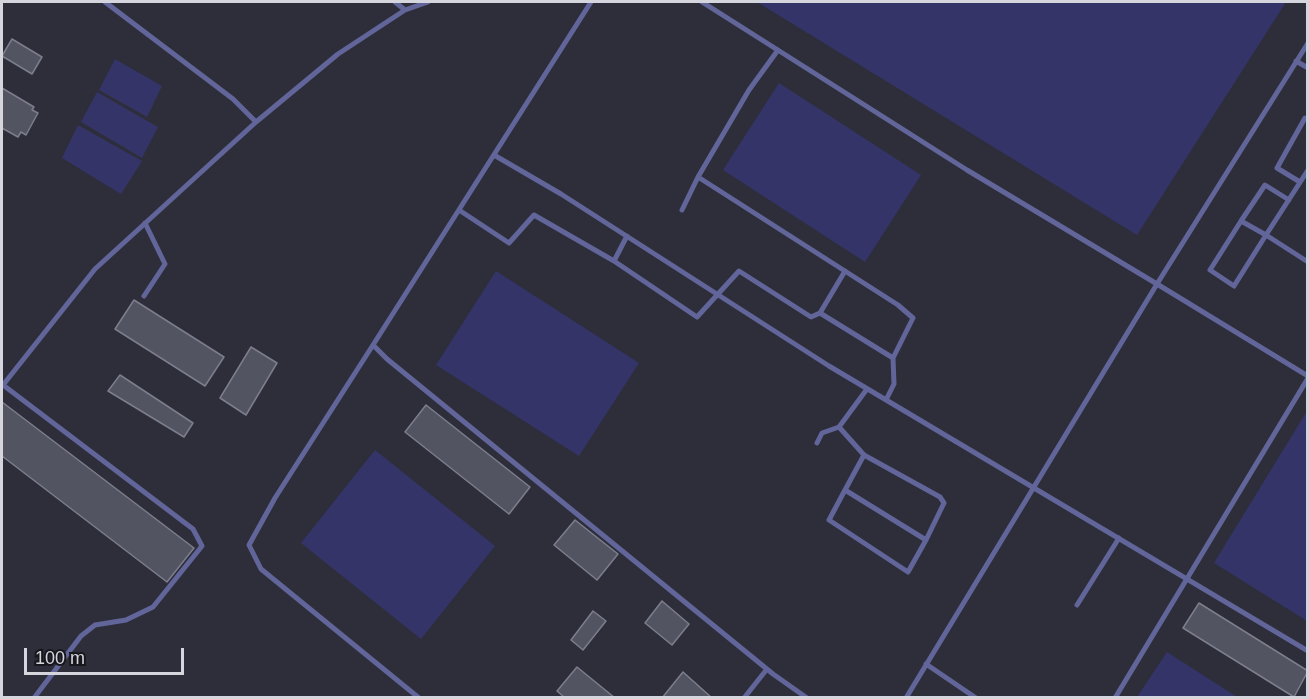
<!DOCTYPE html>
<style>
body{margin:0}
#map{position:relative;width:1309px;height:699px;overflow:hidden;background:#2d2e3a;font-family:Helvetica,sans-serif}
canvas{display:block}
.frame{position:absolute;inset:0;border:3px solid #d4d5dd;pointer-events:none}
.scale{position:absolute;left:24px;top:648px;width:160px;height:27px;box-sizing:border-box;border:3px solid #d4d5dd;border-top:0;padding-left:8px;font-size:18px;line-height:21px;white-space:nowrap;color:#d4d5dd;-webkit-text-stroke:4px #16161c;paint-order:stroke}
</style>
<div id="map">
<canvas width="1309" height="699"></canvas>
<div class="frame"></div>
<div class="scale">100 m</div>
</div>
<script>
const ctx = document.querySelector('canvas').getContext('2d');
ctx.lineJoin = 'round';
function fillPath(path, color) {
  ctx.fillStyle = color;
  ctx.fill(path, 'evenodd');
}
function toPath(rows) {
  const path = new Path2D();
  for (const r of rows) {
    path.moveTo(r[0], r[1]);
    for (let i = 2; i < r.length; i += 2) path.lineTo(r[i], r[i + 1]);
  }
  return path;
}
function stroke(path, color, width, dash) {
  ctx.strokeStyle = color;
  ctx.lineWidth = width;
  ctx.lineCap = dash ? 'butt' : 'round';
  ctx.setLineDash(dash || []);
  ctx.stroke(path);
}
const green = toPath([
 [757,2,1286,2,1137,235],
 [115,59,162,86,147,117,99,90],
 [779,83,921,175,865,262,723,170],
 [97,92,158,127,142,158,81,122],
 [78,125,142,161,121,194,62,158],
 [496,271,639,363,579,456,436,365],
 [1307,411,1307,621,1214,563],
 [375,450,495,546,421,639,301,543],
 [1167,652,1237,697,1137,697]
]);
const building = toPath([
 [12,39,42,57,32,74,2,56,12,39],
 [2,88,34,107,32,110,38,113,26,135,21,132,18,137,2,128,2,88],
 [134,300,224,357,205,386,115,329,134,300],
 [251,347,277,363,246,415,220,398,251,347],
 [120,375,193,423,184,437,108,391,120,375],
 [2,402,194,548,167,582,2,456,2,402],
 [426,405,530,487,509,514,405,432,426,405],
 [575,520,618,554,597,580,554,545,575,520],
 [662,601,689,624,672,645,645,623,662,601],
 [1199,603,1308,671,1294,697,1183,628,1199,603],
 [593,611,606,621,583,650,571,640,593,611],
 [577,667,615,698,565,698,557,691,577,667],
 [683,672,712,698,662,698,683,672]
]);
const lane = toPath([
 [105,2,233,99,256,122],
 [395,2,405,10],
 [591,2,373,345,387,359,773,674,807,698],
 [702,2,967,170,1157,284,1308,43],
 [1296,61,1308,68],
 [494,155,561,194,829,366,1308,651],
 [1308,170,1266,235,1308,262],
 [698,177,898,305,913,318,893,358,894,384,886,400],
 [1300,182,1277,168,1305,118,1308,119],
 [459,210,509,243,534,215,614,261],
 [682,210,698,177,749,90,778,50],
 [1241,221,1210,270,1234,286,1266,235,1241,221,1265,185,1289,200],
 [627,236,614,261,697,317,739,271,811,317,820,313],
 [845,271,820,313,893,358],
 [144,296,165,264,145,223],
 [373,345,275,498,249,545,261,569,419,698],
 [839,427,864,455,845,490,829,520,908,572,926,540,845,490],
 [817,443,822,433,839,427,867,389],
 [864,455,940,497,944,503,926,540],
 [1077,605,1119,538],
 [926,664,976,698],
 [34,698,81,636,95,625,126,620,153,607,202,546,193,529,3,385,95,269,256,122,338,54,405,10,428,2],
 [744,698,767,669],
 [906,698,1157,284,1308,376],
 [1115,698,1308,378]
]);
fillPath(green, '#343469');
fillPath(building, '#535462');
stroke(building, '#7d7e8d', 1.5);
stroke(lane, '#626599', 5);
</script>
